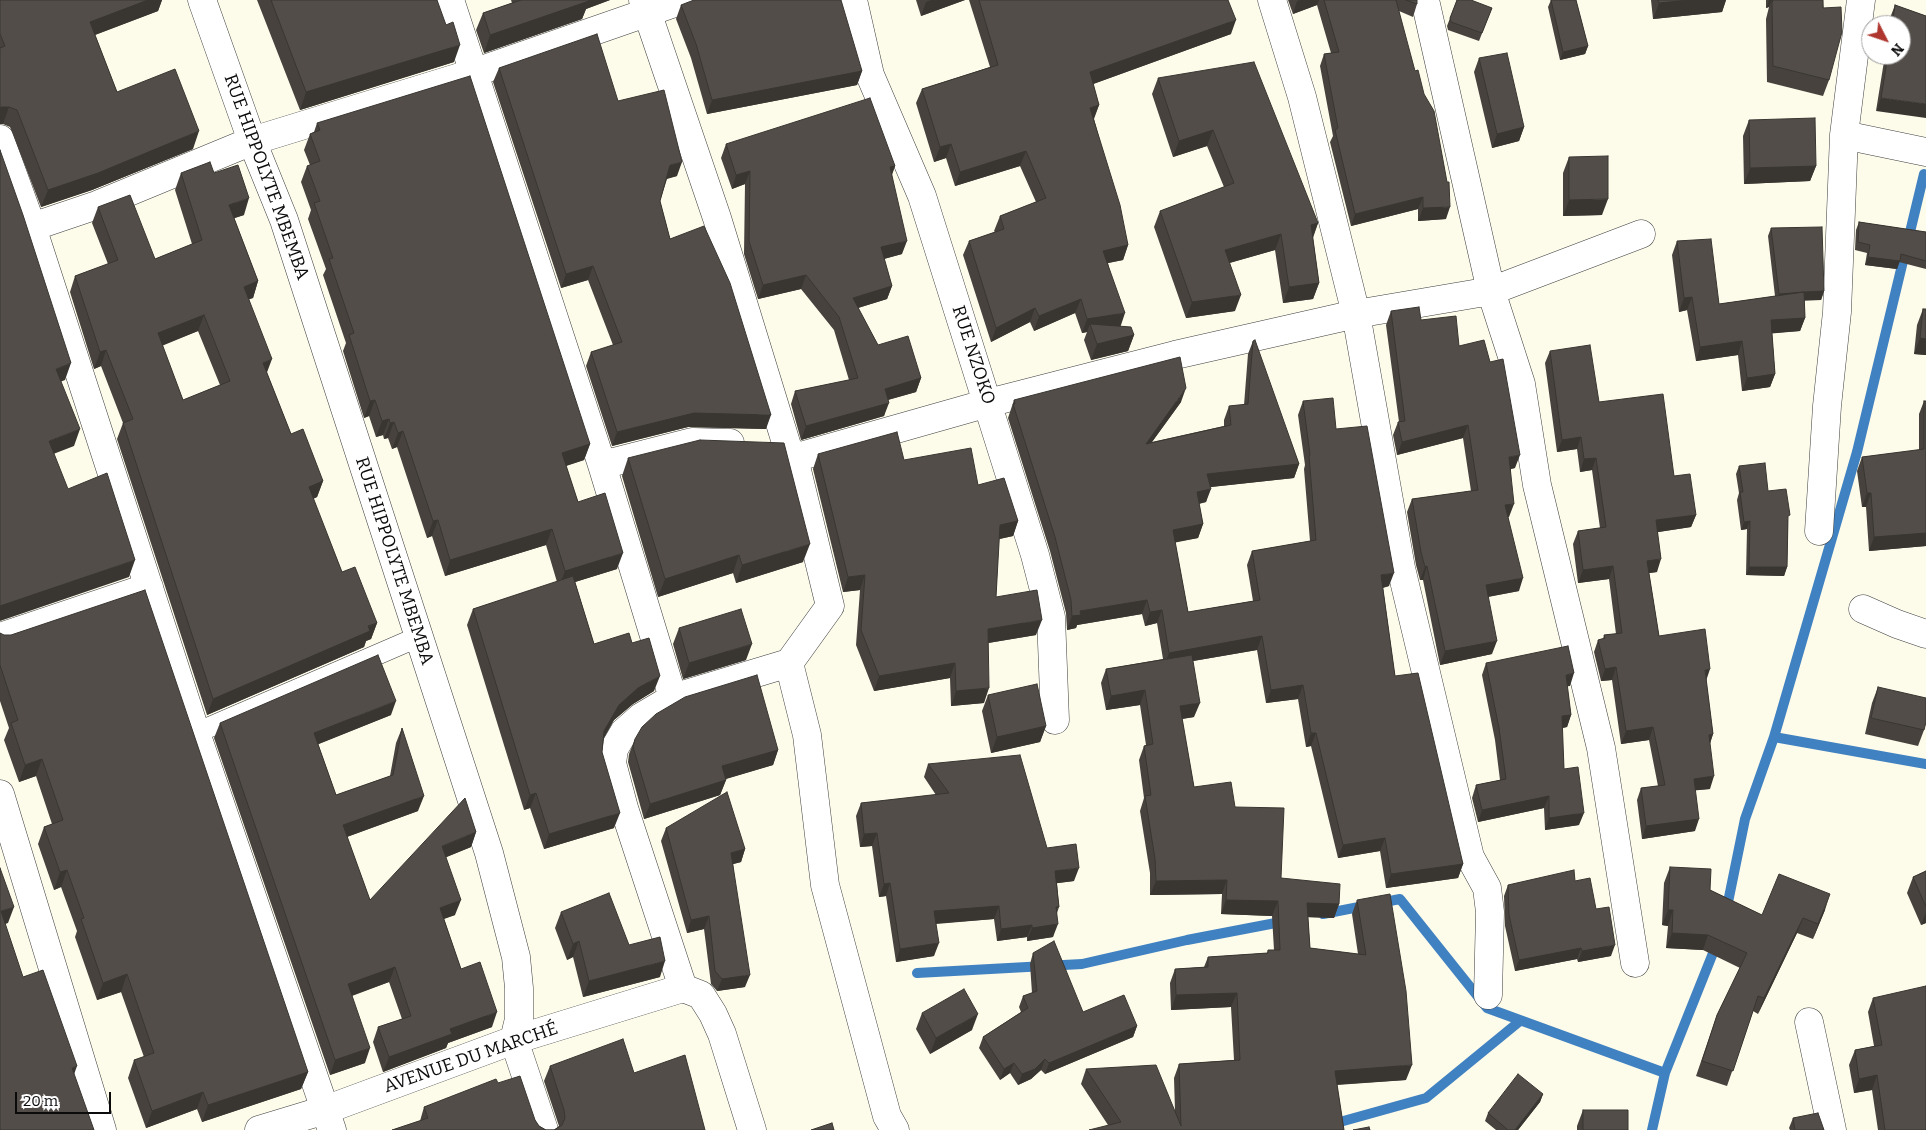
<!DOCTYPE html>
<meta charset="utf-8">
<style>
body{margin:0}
#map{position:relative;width:1926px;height:1130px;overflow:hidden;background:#fdfbea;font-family:Bitter,serif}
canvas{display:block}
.north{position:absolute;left:1861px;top:15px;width:50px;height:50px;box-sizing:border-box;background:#fff;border:1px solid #9d9d9d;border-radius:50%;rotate:131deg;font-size:14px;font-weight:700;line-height:20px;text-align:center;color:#0b0b0b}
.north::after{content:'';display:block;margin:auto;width:18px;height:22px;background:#ae362f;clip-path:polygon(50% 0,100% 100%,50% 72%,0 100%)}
.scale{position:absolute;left:15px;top:1092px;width:96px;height:22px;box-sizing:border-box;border:2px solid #0b0b0b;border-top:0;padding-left:6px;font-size:15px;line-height:18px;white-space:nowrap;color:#0b0b0b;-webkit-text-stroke:4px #fff;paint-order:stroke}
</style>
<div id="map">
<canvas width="1926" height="1130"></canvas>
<div class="north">N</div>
<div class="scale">20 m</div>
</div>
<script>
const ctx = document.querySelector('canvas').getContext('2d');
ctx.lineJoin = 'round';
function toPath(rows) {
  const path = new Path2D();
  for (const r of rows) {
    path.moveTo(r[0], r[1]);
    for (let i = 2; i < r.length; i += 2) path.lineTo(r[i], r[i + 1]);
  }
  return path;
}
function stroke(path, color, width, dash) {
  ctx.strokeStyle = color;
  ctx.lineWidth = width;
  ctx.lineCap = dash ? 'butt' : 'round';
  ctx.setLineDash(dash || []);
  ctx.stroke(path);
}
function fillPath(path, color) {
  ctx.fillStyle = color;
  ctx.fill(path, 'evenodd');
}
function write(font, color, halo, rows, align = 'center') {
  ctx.font = font + ' Bitter,serif';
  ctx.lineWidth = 5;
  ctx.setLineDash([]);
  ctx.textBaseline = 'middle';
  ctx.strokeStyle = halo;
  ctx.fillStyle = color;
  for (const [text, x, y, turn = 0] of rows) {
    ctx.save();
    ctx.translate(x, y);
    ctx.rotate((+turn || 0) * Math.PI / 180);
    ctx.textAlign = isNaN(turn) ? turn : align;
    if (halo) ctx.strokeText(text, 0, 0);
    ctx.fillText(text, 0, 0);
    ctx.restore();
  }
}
const stream = toPath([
 [1774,737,1926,764],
 [1726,912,1745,819,1774,737,1857,452,1924,174],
 [1323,914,1400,899,1487,1008,1665,1073],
 [917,973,1082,964,1187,940,1286,921],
 [1311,1130,1426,1098,1520,1021],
 [1652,1130,1665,1073,1717,943]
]);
const lane = toPath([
 [196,733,418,637]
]);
const street = toPath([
 [202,0,252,141,284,220,489,853,516,957,519,988,519,1019,514,1040,544,1130],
 [450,0,602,465,673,698],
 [643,0,717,218,787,446,794,458,830,606,789,663,807,735,825,885,887,1116,895,1130],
 [853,0,870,75,922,196,1035,555,1051,617,1055,720],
 [1272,0,1302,97,1356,314,1401,568,1470,857,1487,888,1490,912,1488,995],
 [1425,0,1491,291,1521,384,1537,485,1601,748,1635,963],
 [1844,135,1926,152],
 [0,139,32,227,196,733,332,1130],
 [32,227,97,205,252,141,473,73,683,0],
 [794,458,988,403,1175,355,1356,314,1491,291,1641,234],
 [602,465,692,442,730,443],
 [1819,531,1827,406,1837,312,1844,135,1861,0],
 [1863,609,1897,624,1926,634],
 [0,637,149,587],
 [0,794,102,1130],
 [1809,1022,1832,1130],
 [259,1130,325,1110,514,1040,683,988],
 [752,1130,722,1034,713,1014,701,995,683,988,624,808,612,763,614,749,624,732,641,717,673,698,789,663]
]);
const wall = toPath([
 [0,0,162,0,158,11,95,35,117,92,193,149,92,190,41,207,10,127,3,124,0,124],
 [257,0,437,0,454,62,300,110],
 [511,0,610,0,586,9,582,19,484,53,476,30,483,13,512,3],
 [916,0,965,0,921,16],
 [969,0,1228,0,1231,34,1093,84,1099,105,1094,119,1128,245,1123,260,1108,263,1120,326,1134,335,1128,351,1091,360,1084,340,1087,332,1082,333,1075,313,1034,331,1030,322,991,342,963,255,969,241,995,232,994,231,1000,216,1036,202,1020,166,955,186,946,158,934,162,916,103,922,89,990,67],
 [1288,0,1417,0,1417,4,1413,17,1399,11,1446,219,1418,221,1418,209,1351,226,1330,142,1333,136,1320,66,1324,54,1331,53,1317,5,1293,14],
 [1457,0,1492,8,1479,41,1448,30,1447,26],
 [1551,0,1576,0,1588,46,1585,54,1560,60,1548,7],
 [1651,0,1726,0,1722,12,1653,19],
 [1766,0,1823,0,1829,80,1823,96,1767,82,1766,19,1769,7,1766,8],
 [681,5,862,71,857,85,707,114,691,58,676,19],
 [1895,5,1926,16,1876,111,1885,55,1901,55,1901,25,1889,25,1890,18],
 [1479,58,1524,127,1519,141,1492,148,1474,72],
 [499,68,618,101,677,176,667,179,660,201,670,239,766,429,688,427,612,446,586,366,591,352,613,345,588,280,561,288,493,82],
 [1158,78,1318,223,1313,238,1319,283,1313,299,1283,303,1275,250,1229,263,1235,311,1186,318,1154,227,1160,211,1224,187,1207,146,1173,157,1152,94],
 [1749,120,1816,166,1810,181,1744,184,1743,136],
 [317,123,590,444,584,460,566,466,578,502,617,569,575,582,594,644,632,643,654,691,633,704,614,720,604,738,602,752,614,828,544,849,530,808,524,810,467,625,473,609,557,582,546,545,445,576,432,536,427,538,397,447,392,449,388,438,384,439,383,435,376,437,369,416,364,418,343,351,346,343,323,275,326,269,308,219,311,210,301,182,307,166,310,165,304,150,310,134,314,132],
 [726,144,895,166,892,175,902,254,884,259,892,286,887,299,858,308,878,345,921,378,916,392,888,400,884,416,801,440,791,404,795,391,849,380,834,330,801,289,758,299,744,254,745,184,732,189,721,158],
 [1569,157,1602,215,1563,216,1563,173],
 [181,173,214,173,244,215,234,218,258,281,253,298,249,299,267,373,291,434,323,481,317,497,313,499,342,572,377,623,371,639,366,641,364,647,207,715,117,439,123,423,101,366,94,369,70,292,75,276,108,264,92,223,98,207,155,259,192,244,175,190],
 [198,331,220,385,183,400,162,345],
 [1859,222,1926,232,1926,269,1899,262,1897,269,1865,265,1867,253,1855,250,1856,230],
 [1771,228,1824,291,1821,300,1804,300,1805,318,1800,331,1772,333,1775,374,1770,387,1742,391,1738,355,1696,361,1687,310,1679,312,1672,255,1677,241,1719,304,1775,296,1768,236],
 [1923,309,1926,309,1926,355,1914,354,1917,325],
 [1391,311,1421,320,1459,346,1515,468,1511,469,1509,517,1508,517,1519,591,1488,597,1492,654,1440,665,1423,580,1420,580,1416,565,1407,512,1412,499,1471,491,1463,438,1397,455,1393,435,1398,422,1399,422,1386,325],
 [1253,341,1299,464,1294,478,1210,487,1206,502,1199,504,1203,524,1198,538,1175,542,1188,612,1253,601,1247,565,1252,551,1310,541,1304,469,1305,465,1298,415,1303,401,1336,429,1389,586,1383,588,1395,676,1463,864,1458,878,1386,888,1380,851,1338,858,1311,746,1306,747,1298,699,1266,703,1257,650,1193,661,1194,717,1182,719,1194,787,1235,807,1281,878,1339,904,1334,918,1308,917,1310,948,1358,954,1352,914,1357,900,1406,1080,1337,1085,1344,1130,1108,1125,1081,1084,1086,1069,1175,1111,1174,1078,1179,1064,1234,1060,1231,1007,1171,1010,1170,983,1175,969,1204,967,1208,957,1267,953,1268,950,1274,950,1272,916,1221,914,1222,894,1150,895,1150,873,1140,811,1144,798,1139,760,1144,746,1146,745,1140,705,1106,710,1101,683,1106,669,1163,659,1157,623,1145,626,1142,614,1077,625,1076,628,1067,630,1066,613,1050,551,1008,418,1014,400,1181,402,1152,442,1224,426,1224,420,1229,406,1244,405,1248,354],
 [1550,351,1599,402,1674,476,1696,515,1691,527,1658,532,1657,572,1649,573,1659,636,1706,680,1713,734,1710,743,1710,789,1695,790,1695,831,1642,839,1637,800,1641,788,1658,786,1649,740,1621,744,1612,680,1601,681,1594,652,1598,640,1603,639,1604,635,1616,634,1609,579,1578,583,1573,544,1578,531,1600,528,1592,470,1580,472,1577,449,1557,452,1545,363],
 [1924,401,1926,401,1926,546,1869,551,1866,507,1862,507,1857,471,1862,457,1919,450,1919,414],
 [818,454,904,460,978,485,1018,521,1013,536,999,539,996,597,1036,635,988,643,984,703,951,706,950,678,874,691,856,645,860,590,843,592,813,469],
 [628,458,803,562,736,583,733,573,658,597,622,476],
 [1739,466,1768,491,1788,521,1787,567,1784,576,1746,575,1747,529,1741,530,1737,500,1739,493,1736,474],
 [679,628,746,660,683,679,673,644],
 [0,633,308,1072,301,1089,202,1122,197,1109,146,1128,128,1078,134,1060,144,1057,121,992,97,1000,75,937,77,931,61,887,54,890,38,844,44,827,52,824,36,776,19,782,4,740,9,728,0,701],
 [1486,663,1570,686,1567,686,1571,715,1567,727,1562,728,1564,769,1579,825,1545,830,1544,808,1478,822,1472,798,1476,785,1500,780,1495,740,1482,675],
 [1878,687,1924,730,1918,746,1865,734,1872,703],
 [988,695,1046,726,1040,742,991,753,982,711],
 [391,715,318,744,336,795,390,776,396,743,402,728,418,811,347,837,370,900,476,832,471,847,446,857,455,915,444,919,461,969,492,1027,448,1043,446,1048,383,1072,373,1042,378,1027,402,1019,389,982,352,996,365,1063,330,1075,214,738,220,723],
 [635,739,778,750,773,765,725,779,726,780,720,795,644,819,628,762,629,754],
 [928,764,1047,848,1074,881,1057,883,1059,907,1057,913,1053,937,1027,941,1027,937,997,941,994,919,936,924,934,956,896,962,886,896,879,897,872,846,860,847,856,816,861,803,936,795,924,777],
 [666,828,745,849,741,862,733,864,745,987,717,991,711,984,704,929,687,933,661,841],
 [1670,867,1710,890,1762,915,1825,910,1813,939,1797,933,1758,1014,1753,1011,1727,1086,1696,1076,1717,1015,1740,968,1703,950,1666,948,1668,926,1662,925,1664,883],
 [1926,871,1926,923,1921,925,1907,893,1913,877],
 [1575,881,1611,956,1578,962,1577,959,1515,971,1505,926,1504,896,1508,885],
 [561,912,629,945,660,977,583,997,573,957,567,960,555,928],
 [1033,953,1083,1012,1137,1026,1133,1037,1045,1074,1041,1070,1031,1079,1018,1085,1010,1073,1000,1080,979,1048,983,1037,1021,1012,1019,1007,1023,996,1032,993,1030,964],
 [1873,998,1926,1130,1878,1130,1872,1090,1854,1093,1849,1065,1855,1050,1874,1046,1868,1012],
 [922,1013,972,1030,930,1054,916,1029],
 [550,1066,634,1073,705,1130,392,1130,420,1121,424,1107,498,1083,535,1120,539,1126,546,1130,554,1130,559,1126,544,1081],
 [1543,1094,1540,1102,1518,1130,1496,1130,1485,1121,1488,1113],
 [1583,1110,1628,1130,1577,1130,1577,1126],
 [1793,1118,1824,1130,1790,1130,1789,1128]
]);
const shadedWall = toPath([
 [148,0,162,0,158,11,84,39,90,22],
 [584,0,610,0,586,9,582,19,484,53,490,35],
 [931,0,965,0,921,16,926,2],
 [1300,0,1319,0,1317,5,1293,14,1297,1],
 [1690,0,1726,0,1722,12,1653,19,1659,3],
 [1769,0,1772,0,1769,7,1766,8],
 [1236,20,1231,34,1085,87,1090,72],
 [460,45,454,62,300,110,306,92],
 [1588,46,1585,54,1560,60,1563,52],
 [862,71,857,85,707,114,712,100],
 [1881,98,1926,104,1926,118,1876,111],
 [1099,105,1093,120,1090,108],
 [1,107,9,107,3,124,0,124,0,108],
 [1524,127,1519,141,1492,148,1497,134],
 [1213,130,1207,146,1173,157,1179,141],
 [199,131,193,149,92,190,41,207,48,190],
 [951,144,946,158,934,162,940,147],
 [1026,151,1020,166,955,186,960,172],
 [682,162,677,176,665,179,670,165],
 [895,166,890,179,890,167],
 [1816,166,1810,181,1744,184,1750,168],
 [750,171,745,184,732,189,736,175],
 [1423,197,1418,209,1351,226,1355,214],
 [249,198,244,215,223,222,229,205],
 [1608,199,1602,215,1563,216,1569,200],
 [1450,207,1446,219,1418,221,1423,208],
 [1318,223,1312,239,1311,225],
 [1281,234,1275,250,1219,266,1225,250],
 [907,241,902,254,876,261,881,247],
 [1128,245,1123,260,1098,265,1103,251],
 [1868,257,1900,261,1897,269,1865,265],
 [593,266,588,280,561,288,566,274],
 [806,275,801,289,758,299,763,285],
 [258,281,253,298,238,303,244,287],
 [1319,283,1313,299,1283,303,1289,287],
 [892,286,887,299,848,311,853,298],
 [1824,291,1821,300,1776,302,1779,294],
 [1241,295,1235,311,1186,318,1192,302],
 [1692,297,1687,310,1679,312,1684,298],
 [1081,299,1075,313,1034,331,1039,316],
 [1035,308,1030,322,991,342,996,328],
 [1125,313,1120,328,1090,324,1087,332,1082,333,1087,319],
 [204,315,198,331,152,350,158,333],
 [1805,318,1800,331,1766,334,1771,320],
 [1134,335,1128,351,1091,360,1097,344],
 [1920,338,1926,339,1926,355,1914,354],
 [1742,341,1738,355,1696,361,1700,347],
 [106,350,101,366,94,369,100,352],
 [272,359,266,375,263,363],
 [71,363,65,380,50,386,56,369],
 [1775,374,1770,387,1742,391,1747,378],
 [921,378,916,392,880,402,885,389],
 [1186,388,1181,402,1141,457,1146,444],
 [375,400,369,416,364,418,370,401],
 [889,403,884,416,801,440,806,426],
 [694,413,771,415,766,429,688,427,612,446,617,432],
 [389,419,383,435,376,437,382,421],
 [394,422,388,438,384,439,390,423],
 [1468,425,1463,438,1397,455,1402,442],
 [80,429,74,446,43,458,49,441],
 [403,431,397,447,392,449,398,433],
 [1581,437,1577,449,1557,452,1562,440],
 [590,444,584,460,556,469,562,453],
 [1520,455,1515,468,1504,470,1509,457],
 [1596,458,1592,470,1580,472,1584,459],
 [1299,464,1294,478,1202,488,1207,474],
 [323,481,317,497,303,503,309,487],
 [1211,489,1206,502,1192,505,1197,492],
 [1867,493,1871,493,1866,507,1862,507],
 [1514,504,1509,517,1501,518,1505,505],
 [1696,515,1691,527,1652,533,1656,520],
 [438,520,432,536,427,538,433,521],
 [1018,521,1013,536,995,540,1000,525],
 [1750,521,1747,529,1741,530,1744,522],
 [1203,524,1198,538,1168,544,1173,530],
 [552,529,546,545,445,576,450,560],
 [1926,533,1926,546,1869,551,1874,537],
 [810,544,803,562,736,583,742,565],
 [623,553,617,569,559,587,565,571],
 [739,555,733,573,658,597,665,579],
 [1661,559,1657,572,1642,574,1647,561],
 [135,560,129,577,0,621,0,606,1,605],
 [1427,566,1423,580,1420,580,1425,567],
 [1613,566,1609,579,1578,583,1583,570],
 [1749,567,1787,567,1784,576,1746,575],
 [1394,573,1389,586,1376,589,1381,575],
 [865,575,860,590,843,592,848,577],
 [1523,578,1519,591,1481,598,1486,585],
 [1147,600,1142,614,1077,625,1076,628,1067,630,1072,616,1080,611],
 [1162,610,1157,623,1145,626,1150,612],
 [1042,620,1036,635,982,644,988,629],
 [377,623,371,639,366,641,364,647,207,715,213,699],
 [1262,636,1257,650,1164,666,1169,653],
 [1497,641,1492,654,1440,665,1445,651],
 [752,644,746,660,683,679,689,663],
 [955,663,950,678,874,691,879,676],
 [1616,667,1612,680,1601,681,1605,669],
 [1710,669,1706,681,1705,670],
 [1574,673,1570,686,1562,687,1566,675],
 [660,676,654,691,633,704,614,720,599,746,604,731,619,705,638,688],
 [1303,685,1298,699,1266,703,1271,690],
 [989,688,984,703,951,706,956,691],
 [1145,690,1140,705,1106,710,1111,696],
 [396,701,391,715,309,748,314,733],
 [1200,703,1194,717,1175,720,1180,706],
 [1571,715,1567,727,1557,729,1562,716],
 [1046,726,1040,742,991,753,997,737],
 [1653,727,1649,740,1621,744,1626,731],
 [1311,733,1316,733,1311,746,1306,747],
 [1713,734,1709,747,1709,735],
 [778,750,773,765,716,782,722,766],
 [42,759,36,776,19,782,25,765],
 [1714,776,1710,789,1689,791,1694,779],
 [726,780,720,795,644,819,650,804],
 [536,793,530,808,524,810,530,795],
 [424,796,418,811,338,840,343,825],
 [1549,796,1544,808,1478,822,1482,810],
 [620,813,614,828,544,849,549,834],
 [1584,813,1579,825,1545,830,1549,818],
 [1699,819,1695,831,1642,839,1646,826],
 [476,832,471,847,437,861,442,846],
 [877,833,872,846,860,847,864,834],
 [1385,838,1380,851,1338,858,1343,845],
 [745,849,741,862,726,866,731,853],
 [1463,864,1458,878,1386,888,1391,874],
 [1079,868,1074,881,1051,884,1055,871],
 [67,870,61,887,54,890,60,872],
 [1227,880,1222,894,1150,895,1156,881],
 [890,883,886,896,879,897,884,884],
 [1830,894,1825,910,1813,939,1818,924],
 [461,900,455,915,434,922,440,908],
 [1226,900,1278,901,1272,916,1221,914],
 [1307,903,1339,904,1334,918,1302,917],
 [999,906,994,919,929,924,934,911],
 [14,907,8,923,0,926,1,911],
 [1668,910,1673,910,1668,926,1662,925],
 [1926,912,1926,923,1921,925],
 [709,916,704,929,687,933,691,920],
 [1803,918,1797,933,1758,1014,1764,998],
 [1058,924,1053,937,1027,941,1032,928],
 [1032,925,1027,937,997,941,1001,929],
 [1672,933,1708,935,1703,950,1666,948],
 [579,941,573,957,567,960,573,944],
 [939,943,934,956,896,962,900,949],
 [1615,945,1611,956,1578,962,1582,951],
 [1581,948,1577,959,1515,971,1519,960],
 [665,961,660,977,583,997,589,981],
 [395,967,389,982,342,999,348,984],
 [127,974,121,992,97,1000,103,983],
 [750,975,745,987,717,991,722,979],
 [1237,993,1231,1007,1171,1010,1176,995],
 [497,1012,492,1027,448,1043,446,1048,383,1072,389,1057,450,1029],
 [978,1014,972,1030,930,1054,936,1038],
 [1137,1026,1133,1037,1045,1074,1049,1063],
 [370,1048,365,1063,330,1075,335,1060],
 [1045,1059,1041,1070,1031,1079,1018,1085,1022,1074],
 [1014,1063,1010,1073,1000,1080,1004,1069],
 [1412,1065,1406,1080,1330,1085,1335,1071],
 [77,1066,71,1083,72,1068],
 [308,1072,301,1089,202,1122,208,1105],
 [1877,1075,1872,1090,1854,1093,1859,1079],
 [203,1092,197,1109,146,1128,152,1111],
 [1543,1094,1540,1102,1518,1130,1515,1130]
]);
const building = toPath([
 [0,0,148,0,90,22,117,92,175,69,199,131,98,173,48,190,17,110,9,107,1,107,0,108,0,48,5,46,0,34,0,0],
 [271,0,437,0,446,25,453,22,460,45,306,92,271,0],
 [521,0,588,0,589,1,490,35,483,13,521,0],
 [694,0,841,0,862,71,712,100,696,44,681,5,694,0],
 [979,0,1228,0,1236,20,1090,72,1099,105,1090,108,1120,205,1128,245,1103,251,1125,313,1087,319,1081,299,1039,316,1035,308,996,328,969,241,1004,229,1000,216,1046,198,1026,151,960,172,951,144,940,147,922,89,998,65,979,0],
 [1324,0,1396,0,1415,71,1418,70,1424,94,1434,111,1447,182,1449,182,1450,207,1423,208,1423,197,1355,214,1335,130,1338,128,1324,54,1339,52,1324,0],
 [1406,0,1417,0,1417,4,1406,0],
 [1457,0,1471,0,1492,8,1482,33,1451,22,1450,18,1457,0],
 [1551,0,1576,0,1588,46,1563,52,1551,0],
 [1658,0,1690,0,1659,3,1658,0],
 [1773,0,1823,0,1823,8,1841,7,1842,32,1829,80,1773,66,1772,3,1773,0],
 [1895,5,1926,16,1926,104,1881,98,1888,55,1901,55,1901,25,1892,25,1895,5],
 [597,34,618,101,664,90,682,162,670,165,660,201,670,239,704,226,730,283,771,415,694,413,617,432,591,352,622,342,593,266,566,274,499,68,597,34],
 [1507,53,1524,127,1497,134,1479,58,1507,53],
 [1254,62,1318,223,1311,225,1319,283,1289,287,1281,234,1225,250,1241,295,1192,302,1160,211,1234,183,1213,130,1179,141,1158,78,1254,62],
 [470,76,590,444,562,453,578,502,605,493,623,553,565,571,552,529,450,560,438,520,433,521,403,431,398,433,394,422,390,423,389,419,382,421,375,400,370,401,349,335,354,333,329,259,333,258,314,203,320,201,307,166,320,161,310,134,320,130,317,123,470,76],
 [870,98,895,166,890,167,907,241,881,247,892,286,853,298,878,345,908,336,921,378,885,389,889,403,806,426,795,391,858,378,839,317,806,275,763,285,749,241,750,171,736,175,726,144,870,98],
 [1815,118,1816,166,1750,168,1749,120,1815,118],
 [0,150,23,215,71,363,56,369,80,429,49,441,68,489,107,473,135,560,0,606,0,150],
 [1608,156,1608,199,1569,200,1569,157,1608,156],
 [210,162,214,173,238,165,249,198,229,205,258,281,244,287,272,359,263,363,291,434,303,429,323,481,309,487,342,572,355,567,377,623,368,626,370,631,213,699,123,423,133,419,106,350,100,352,75,276,118,260,98,207,130,195,155,259,202,240,181,173,210,162],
 [204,315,230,381,183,400,158,333,204,315],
 [1859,222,1926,232,1926,261,1901,254,1900,261,1868,257,1870,245,1858,242,1859,222],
 [1822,227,1824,291,1804,292,1779,294,1771,228,1822,227],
 [1711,239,1719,304,1804,292,1805,318,1771,320,1775,374,1747,378,1742,341,1700,347,1692,297,1684,298,1677,241,1711,239],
 [1419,307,1421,320,1456,316,1459,346,1484,340,1490,362,1503,359,1520,455,1509,457,1514,504,1505,505,1523,578,1486,585,1497,641,1445,651,1427,566,1425,567,1421,552,1412,499,1478,490,1468,425,1402,442,1398,422,1405,421,1391,311,1419,307],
 [1923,309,1926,309,1926,339,1920,338,1923,309],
 [1090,324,1131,327,1134,335,1097,344,1090,324],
 [1255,340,1299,464,1207,474,1211,489,1197,492,1203,524,1173,530,1188,612,1260,600,1252,551,1316,540,1309,456,1310,455,1303,401,1333,398,1336,429,1367,426,1394,573,1381,575,1395,676,1418,673,1463,864,1391,874,1385,838,1343,845,1316,733,1311,733,1303,685,1271,690,1262,636,1169,653,1162,610,1150,612,1147,600,1080,611,1081,615,1072,616,1071,600,1055,537,1013,404,1015,404,1014,400,1180,357,1186,388,1146,444,1231,425,1229,406,1248,404,1253,341,1255,340],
 [1590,345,1599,402,1663,394,1674,476,1690,474,1696,515,1656,520,1661,559,1647,561,1659,636,1705,629,1710,669,1705,670,1713,734,1709,735,1714,776,1694,779,1699,819,1646,826,1641,788,1665,785,1653,727,1626,731,1616,667,1605,669,1598,640,1605,638,1604,635,1622,633,1613,566,1583,570,1578,531,1606,527,1596,458,1584,459,1581,437,1562,440,1550,351,1590,345],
 [1924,401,1926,401,1926,533,1874,537,1871,493,1867,493,1862,457,1924,449,1924,401],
 [897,432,904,460,971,448,978,485,1004,478,1018,521,1000,525,996,597,1037,590,1042,620,988,629,989,688,956,691,955,663,879,676,861,630,865,575,848,577,818,454,897,432],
 [700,440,784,443,810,544,742,565,739,555,665,579,628,458,700,440],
 [1765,463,1768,491,1786,489,1790,515,1788,516,1787,567,1749,567,1750,521,1744,522,1740,492,1743,492,1739,466,1765,463],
 [573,576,594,644,629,633,632,643,649,638,660,676,638,688,619,705,604,731,602,752,620,813,549,834,536,793,530,795,473,609,573,576],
 [145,590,308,1072,208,1105,203,1092,152,1111,134,1060,154,1053,127,974,103,983,81,919,84,918,67,870,60,872,44,827,63,820,42,759,25,765,11,723,18,720,0,665,0,633,4,635,11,635,145,590],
 [741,609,752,644,689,663,679,628,741,609],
 [1568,646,1574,673,1566,675,1571,715,1562,716,1564,769,1578,767,1584,813,1549,818,1549,796,1482,810,1476,785,1506,779,1499,728,1486,663,1568,646],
 [378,655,396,701,314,733,336,795,393,775,402,728,424,796,343,825,370,900,465,798,476,832,442,846,461,900,440,908,461,969,480,962,497,1012,450,1029,452,1034,389,1057,378,1027,411,1016,395,967,348,984,370,1048,335,1060,220,723,378,655],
 [1192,655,1200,703,1180,706,1194,787,1231,782,1235,807,1284,808,1281,878,1340,884,1339,904,1307,903,1310,948,1366,955,1357,900,1390,894,1406,991,1412,1065,1335,1071,1344,1130,1089,1130,1121,1122,1086,1069,1156,1065,1181,1126,1179,1064,1240,1060,1237,993,1176,995,1175,969,1208,967,1208,957,1268,953,1268,950,1280,950,1278,901,1226,900,1227,880,1156,881,1155,859,1145,796,1151,795,1144,746,1153,744,1145,690,1111,696,1106,669,1192,655],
 [757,675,778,750,722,766,726,780,650,804,633,747,635,739,642,727,656,714,685,697,757,675],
 [1037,684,1046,726,997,737,988,695,1037,684],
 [1878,687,1926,698,1926,722,1924,730,1871,718,1878,687],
 [1020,755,1047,848,1076,844,1079,868,1055,871,1059,907,1056,907,1058,924,1032,928,1032,925,1001,929,999,906,934,911,939,943,900,949,890,883,884,884,877,833,864,834,861,803,949,793,928,764,1020,755],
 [727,792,745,849,731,853,750,975,722,979,715,971,709,916,691,920,666,828,727,792],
 [1670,867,1711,869,1710,890,1762,915,1779,874,1830,894,1818,924,1803,918,1764,998,1758,996,1733,1071,1702,1061,1717,1015,1747,953,1708,935,1672,933,1673,910,1668,910,1670,867],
 [0,868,14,907,1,911,23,977,43,970,77,1066,72,1068,94,1130,0,1130,0,868],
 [1574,870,1575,881,1590,878,1596,909,1609,907,1615,945,1582,951,1581,948,1519,960,1509,915,1508,885,1574,870],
 [1926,871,1926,907,1913,877,1926,871],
 [609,893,629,945,660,937,665,961,589,981,579,941,573,944,561,912,609,893],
 [1054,941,1083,1012,1124,995,1137,1026,1049,1063,1045,1059,1035,1069,1022,1074,1014,1063,1004,1069,983,1037,1028,1008,1023,996,1037,991,1033,953,1054,941],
 [1926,986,1926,1130,1885,1130,1877,1075,1859,1079,1855,1050,1882,1045,1873,998,1926,986],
 [964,989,978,1014,936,1038,922,1013,964,989],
 [623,1039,634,1073,685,1055,705,1130,392,1130,428,1118,424,1107,496,1079,498,1083,520,1076,535,1120,539,1126,546,1130,554,1130,562,1125,565,1118,564,1110,550,1066,623,1039],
 [1518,1074,1543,1094,1515,1130,1508,1130,1488,1113,1518,1074],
 [1583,1110,1628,1110,1628,1130,1583,1130,1583,1110],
 [1818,1113,1824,1130,1795,1130,1793,1118,1818,1113],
 [832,1123,834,1130,811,1130,832,1123],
 [1369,1127,1370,1130,1353,1130,1369,1127]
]);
const streetNames = [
 ["RUE HIPPOLYTE MBEMBA",266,177,70],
 ["RUE NZOKO",973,355,72],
 ["RUE HIPPOLYTE MBEMBA",394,561,72],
 ["AVENUE DU MARCHÉ",471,1058,-19]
];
stroke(stream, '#4081c1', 10);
stroke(lane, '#3e3e3e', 21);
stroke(street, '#3e3e3e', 29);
stroke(lane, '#fff', 20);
stroke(street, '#fff', 28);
fillPath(wall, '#47423e');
fillPath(shadedWall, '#393632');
fillPath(building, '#524d48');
stroke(building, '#393632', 1);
write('18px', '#0b0b0b', '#fff', streetNames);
</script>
